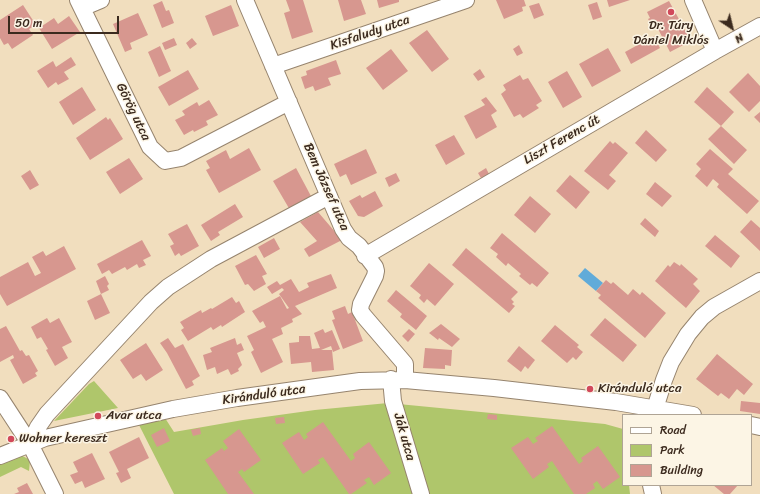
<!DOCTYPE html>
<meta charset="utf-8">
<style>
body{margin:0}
#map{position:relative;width:760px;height:494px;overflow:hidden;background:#f1debe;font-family:Sriracha,sans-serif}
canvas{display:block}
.legend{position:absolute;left:622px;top:414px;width:130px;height:72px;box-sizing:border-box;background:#fcf5e5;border:1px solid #afa495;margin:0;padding:5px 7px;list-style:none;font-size:12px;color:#3b2a1e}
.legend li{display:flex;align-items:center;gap:8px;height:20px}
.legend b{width:20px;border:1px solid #afa495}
.north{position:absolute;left:712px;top:8px;width:40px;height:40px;-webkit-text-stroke:3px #fcf5e5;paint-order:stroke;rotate:145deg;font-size:11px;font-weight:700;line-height:16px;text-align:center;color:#3b2a1e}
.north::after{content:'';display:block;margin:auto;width:14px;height:18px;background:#3b2a1e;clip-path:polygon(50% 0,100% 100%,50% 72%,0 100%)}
.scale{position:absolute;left:8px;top:16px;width:111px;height:18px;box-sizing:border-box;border:2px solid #3b2a1e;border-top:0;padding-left:5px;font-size:12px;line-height:14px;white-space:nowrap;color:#3b2a1e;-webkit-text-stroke:3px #fcf5e5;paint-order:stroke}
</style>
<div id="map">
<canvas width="760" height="494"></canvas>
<ul class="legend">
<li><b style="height:5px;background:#fff"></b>Road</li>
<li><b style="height:11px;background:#afc66b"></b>Park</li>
<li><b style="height:11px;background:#d7978f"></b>Building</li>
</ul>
<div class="north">N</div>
<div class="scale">50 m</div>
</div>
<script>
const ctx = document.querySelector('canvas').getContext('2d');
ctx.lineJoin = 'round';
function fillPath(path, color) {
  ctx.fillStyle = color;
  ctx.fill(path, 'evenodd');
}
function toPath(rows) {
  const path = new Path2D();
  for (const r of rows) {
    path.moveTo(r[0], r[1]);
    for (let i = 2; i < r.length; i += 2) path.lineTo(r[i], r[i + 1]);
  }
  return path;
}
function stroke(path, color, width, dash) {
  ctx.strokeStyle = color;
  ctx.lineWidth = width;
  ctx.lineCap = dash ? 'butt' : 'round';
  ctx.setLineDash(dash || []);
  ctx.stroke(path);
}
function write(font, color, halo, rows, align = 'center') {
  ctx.font = font + ' Sriracha,sans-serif';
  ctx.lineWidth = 3;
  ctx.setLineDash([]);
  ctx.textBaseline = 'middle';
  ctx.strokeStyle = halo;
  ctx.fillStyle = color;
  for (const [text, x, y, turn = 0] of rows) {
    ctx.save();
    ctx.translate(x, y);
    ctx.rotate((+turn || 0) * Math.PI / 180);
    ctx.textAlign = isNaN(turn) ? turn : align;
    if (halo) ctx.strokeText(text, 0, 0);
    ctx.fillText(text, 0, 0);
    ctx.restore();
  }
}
const green = toPath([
 [94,381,118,408,54,421,89,384],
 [388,403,605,424,623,429,623,485,629,485,630,494,174,494,138,423,165,418,174,432,243,420,315,410],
 [17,453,30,460,29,471,21,467,0,477,0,460]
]);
const water = toPath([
 [585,268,603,283,596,291,578,276]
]);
const building = toPath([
 [286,0,303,0,313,32,292,39,284,13,290,11],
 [338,0,361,0,366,14,344,21],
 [377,0,399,0,399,2,379,8],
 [496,0,524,0,526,6,522,7,523,11,504,19],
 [607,0,630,0,609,7],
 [162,1,166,11,169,10,174,23,162,28,153,5],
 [669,1,691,41,670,52,657,27,654,29,648,19,650,18,647,12],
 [597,2,602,17,593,20,588,5],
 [539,3,544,15,534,19,529,6],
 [23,5,36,25,29,29,33,35,12,49,8,43,4,45,0,38,0,20],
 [231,5,239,26,213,36,205,16],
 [138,13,148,35,130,43,132,49,125,52,113,24],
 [69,16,80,32,52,49,39,28,54,18,58,24],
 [427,30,449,59,432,72,409,43],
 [654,36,660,48,631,64,625,52],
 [174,38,177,45,165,50,162,43],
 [192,38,197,44,190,49,186,43],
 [519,45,523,53,517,56,513,49],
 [160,46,171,71,159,77,148,52],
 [608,48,621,71,592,87,579,64],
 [391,49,408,71,383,90,366,68],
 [71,57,76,65,64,72,69,79,58,85,56,82,48,88,37,71,53,61,56,67],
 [336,60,341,74,328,78,331,85,315,91,313,86,305,89,301,77,307,75,306,71],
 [480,69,485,77,478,81,473,74],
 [188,70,199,89,169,106,158,87],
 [567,71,582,97,563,108,548,82],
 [748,73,760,86,760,101,749,112,729,92],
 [520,75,523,80,528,78,542,101,536,105,539,108,523,118,520,114,514,117,501,94,506,90,503,85],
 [82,87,96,110,73,125,59,102],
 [707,87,734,112,721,126,694,102],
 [486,97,497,111,491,115,497,127,476,139,464,116,485,105,481,100],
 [209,100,218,115,206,121,208,125,194,132,193,130,184,135,175,120,185,115,182,111,197,102,199,106],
 [760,112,760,123,754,117],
 [106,117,108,120,110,118,123,139,90,160,76,138],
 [721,126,747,150,734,164,708,139],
 [646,130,667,150,656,162,635,143],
 [454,135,465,154,446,165,435,145],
 [610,141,613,144,615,142,628,153,609,175,616,181,608,190,584,171],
 [249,148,261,170,219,193,206,170,210,168,206,161,226,150,230,159],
 [366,149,377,173,351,185,346,174,340,177,334,164],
 [710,149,733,169,728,174,759,201,747,214,717,187,719,184,713,179,707,187,695,176,701,169,696,164],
 [129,158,143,179,120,194,106,172],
 [296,168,312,198,290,210,273,181],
 [486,168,489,174,481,178,478,173],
 [30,170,39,185,30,190,21,176],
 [396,173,400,181,389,187,385,178],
 [570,175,590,192,576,209,556,191],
 [655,182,672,196,662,207,646,194],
 [375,191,383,206,364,217,358,216,349,201,360,195,362,198],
 [530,196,551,214,535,233,514,215],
 [235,204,243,217,218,232,220,235,211,241,201,225],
 [318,212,342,240,309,257,304,249,317,241,300,222],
 [645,218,659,231,655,237,640,224],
 [751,220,760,228,760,251,740,232],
 [187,224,199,246,181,256,179,253,175,256,170,246,174,244,168,234],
 [502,233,549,273,537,287,532,283,530,285,519,276,521,274,508,263,506,266,496,257,498,254,490,248],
 [715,235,740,256,731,268,705,246],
 [274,238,280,249,264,258,258,247],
 [142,240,151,256,143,260,146,265,139,268,137,264,127,270,125,267,112,274,109,270,102,274,97,264],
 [64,246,76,269,7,306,0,294,0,277,28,262,35,276,41,273,32,257,43,251,46,256],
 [466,248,518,292,511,299,514,302,512,304,515,306,509,313,452,265],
 [256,255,267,274,262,276,266,284,254,291,248,284,245,285,235,266],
 [674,262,680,266,681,264,698,279,693,284,700,291,686,308,655,281,668,265,670,267],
 [429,263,454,284,435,306,427,299,424,303,419,298,421,295,410,286],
 [331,274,337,288,295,306,302,314,292,319,293,322,281,328,283,334,272,339,283,362,261,373,251,352,254,350,247,336,266,327,263,321,260,323,252,311,280,296,287,309,289,308,279,294,284,290,282,288,272,294,267,287,277,281,280,285,291,279,299,292,309,287,307,283],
 [105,276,109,284,107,286,109,290,101,294,96,281],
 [606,280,611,284,613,282,628,295,633,289,640,295,642,292,666,313,645,338,598,298,601,295,596,291],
 [396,290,427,316,416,330,400,317,402,314,387,301],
 [101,294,110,313,95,320,87,301],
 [232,297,236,303,239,301,245,312,222,327,221,325,213,330,211,327,188,341,181,330,184,328,180,322,201,310,202,313,211,308,212,309],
 [345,306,348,314,352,312,363,341,343,349,332,320,335,319,332,311],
 [47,318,50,323,59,318,72,342,62,347,68,358,55,366,46,350,48,349,41,337,37,339,31,327],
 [605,318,637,345,623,362,590,335],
 [441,324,460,339,452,347,439,338,438,340,429,333],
 [555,325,579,345,577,347,583,352,576,360,573,357,567,363,541,341],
 [6,326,20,351,22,350,26,356,29,355,38,371,35,373,37,376,23,384,10,360,14,358,13,355,0,362,0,329],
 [323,329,325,333,332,330,340,349,333,352,331,346,321,350,332,350,334,370,312,372,311,362,291,364,289,343,299,342,299,336,310,336,312,349,320,348,314,333],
 [409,329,415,334,408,342,402,336],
 [168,338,175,348,183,344,200,376,192,381,194,385,186,389,167,353,160,343],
 [235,338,237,345,241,343,244,350,237,353,242,365,238,369,239,371,231,375,228,369,217,374,215,367,207,370,203,355,212,352,210,348],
 [146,343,163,370,146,381,141,374,133,379,120,360],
 [519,346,535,360,528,369,525,366,521,372,507,361],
 [425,348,452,350,451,366,445,365,445,369,423,368],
 [717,354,753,384,744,395,737,389,729,399,721,393,718,396,696,379],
 [741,401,760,403,760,414,740,411],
 [488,414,497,415,497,420,487,419],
 [284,417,285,423,276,424,275,418],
 [323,422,351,461,355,458,353,454,369,442,391,473,374,485,369,477,364,480,367,483,351,494,349,494,323,457,318,460,320,463,303,474,282,443,299,432,304,440,308,437,306,434],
 [552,426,579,464,583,461,581,458,598,446,620,477,603,489,597,481,593,484,595,488,586,494,574,494,552,461,547,464,549,467,533,479,511,448,528,437,533,444,538,441,535,438],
 [164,428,170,441,157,447,151,435],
 [200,428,201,434,193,436,191,430],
 [239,429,261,460,244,472,242,469,238,472,254,494,228,494,205,460,222,448,224,451,228,448,223,441],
 [139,437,149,458,127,469,131,478,121,483,116,473,119,472,109,452],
 [92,453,105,479,85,488,82,481,75,484,70,475,78,472,73,462],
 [27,483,33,494,14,494,19,492,17,488],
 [713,485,738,485,730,494,724,494]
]);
const street = toPath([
 [78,0,150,147,165,161,181,158,289,102],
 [245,0,343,229,349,238,359,246,375,267,376,271,375,276,361,304,360,310,363,315,405,364,405,380],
 [693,0,715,51],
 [82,8,101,0],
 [273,66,466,0],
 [365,256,715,51,760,26],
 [391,379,393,401,421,494],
 [0,398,30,444,55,494],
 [653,415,664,380,671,362,688,334,702,317,714,307,760,281],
 [751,425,760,427],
 [30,444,38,427,47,414,151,302,168,287,211,259,329,196],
 [0,456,45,438,173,409,237,398,360,381,405,380,494,388,616,402,693,415],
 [651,485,653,494]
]);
const markers = [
 [671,12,4,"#d1495b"],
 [590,389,4,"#d1495b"],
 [98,416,4,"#d1495b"],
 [11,439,4,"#d1495b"]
];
const poiNames = [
 ["Dr. Túry",671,26,"center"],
 ["Dániel Miklós",671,41,"center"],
 ["Kiránduló utca",598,389],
 ["Avar utca",106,416],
 ["Wohner kereszt",19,439]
];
const streetNames = [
 ["Kisfaludy utca",370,33,-19],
 ["Görög utca",133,112,64],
 ["Liszt Ferenc út",562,140,-30],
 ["Bem József utca",326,187,66],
 ["Kiránduló utca",264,395,-8],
 ["Ják utca",404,437,74]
];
fillPath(green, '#afc66b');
fillPath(water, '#61abd9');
fillPath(building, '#d7978f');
stroke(street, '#96846e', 18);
stroke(street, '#fff', 16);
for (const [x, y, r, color] of markers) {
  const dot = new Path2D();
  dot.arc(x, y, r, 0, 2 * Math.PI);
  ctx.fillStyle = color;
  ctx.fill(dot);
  stroke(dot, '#fcf5e5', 1.5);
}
write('13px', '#3b2a1e', '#fcf5e5', poiNames, 'left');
write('13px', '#3b2a1e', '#fcf5e5', streetNames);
</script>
